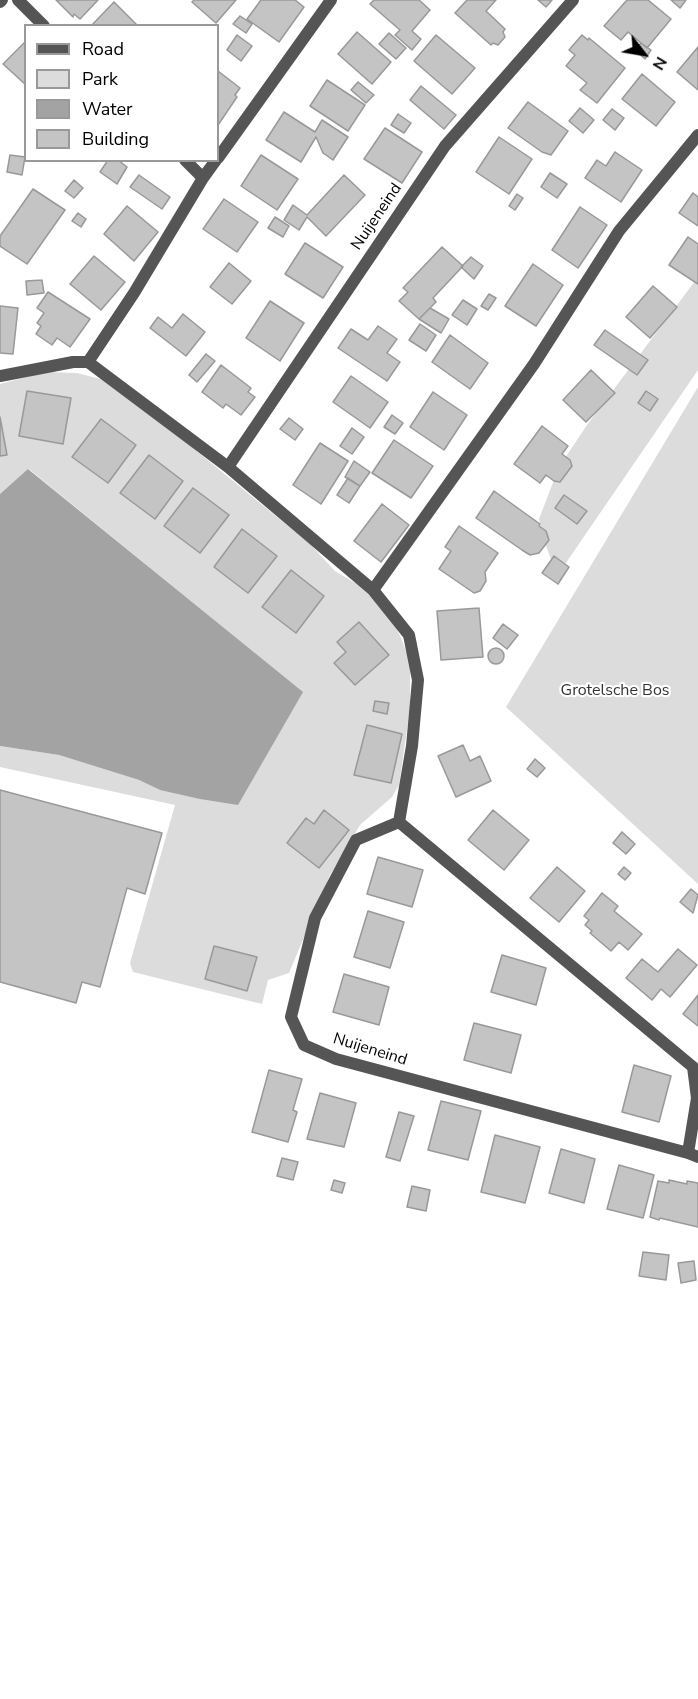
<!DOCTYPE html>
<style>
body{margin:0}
#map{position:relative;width:698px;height:1699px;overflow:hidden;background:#fff;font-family:"Nunito Sans",sans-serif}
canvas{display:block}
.legend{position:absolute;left:24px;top:24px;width:195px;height:138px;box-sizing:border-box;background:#fff;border:2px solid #999;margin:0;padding:8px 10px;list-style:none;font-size:18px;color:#000}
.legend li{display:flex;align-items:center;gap:12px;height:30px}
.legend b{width:30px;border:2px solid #999}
.north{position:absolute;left:614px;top:24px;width:60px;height:60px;-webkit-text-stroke:4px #fff;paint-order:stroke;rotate:121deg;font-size:16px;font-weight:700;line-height:24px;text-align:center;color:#000}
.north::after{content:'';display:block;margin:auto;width:21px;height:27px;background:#000;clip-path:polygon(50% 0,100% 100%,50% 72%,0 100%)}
</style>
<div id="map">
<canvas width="698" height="1699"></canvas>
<ul class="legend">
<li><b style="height:8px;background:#555"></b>Road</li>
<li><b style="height:16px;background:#dcdcdc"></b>Park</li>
<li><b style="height:16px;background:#a3a3a3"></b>Water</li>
<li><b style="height:16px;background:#c4c4c4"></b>Building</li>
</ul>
<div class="north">N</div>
</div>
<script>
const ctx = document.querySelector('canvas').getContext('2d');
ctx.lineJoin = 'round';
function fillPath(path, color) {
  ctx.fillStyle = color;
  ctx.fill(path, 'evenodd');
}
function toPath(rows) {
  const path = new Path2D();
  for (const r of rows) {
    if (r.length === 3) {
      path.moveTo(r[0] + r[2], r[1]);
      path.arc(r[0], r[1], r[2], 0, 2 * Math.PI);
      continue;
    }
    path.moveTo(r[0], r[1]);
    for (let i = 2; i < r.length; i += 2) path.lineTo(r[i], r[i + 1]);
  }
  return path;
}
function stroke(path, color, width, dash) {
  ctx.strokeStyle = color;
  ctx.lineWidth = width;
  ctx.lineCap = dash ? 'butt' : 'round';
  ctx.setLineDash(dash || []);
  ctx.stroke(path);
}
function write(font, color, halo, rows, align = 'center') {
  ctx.font = font + ' "Nunito Sans",sans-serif';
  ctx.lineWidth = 4.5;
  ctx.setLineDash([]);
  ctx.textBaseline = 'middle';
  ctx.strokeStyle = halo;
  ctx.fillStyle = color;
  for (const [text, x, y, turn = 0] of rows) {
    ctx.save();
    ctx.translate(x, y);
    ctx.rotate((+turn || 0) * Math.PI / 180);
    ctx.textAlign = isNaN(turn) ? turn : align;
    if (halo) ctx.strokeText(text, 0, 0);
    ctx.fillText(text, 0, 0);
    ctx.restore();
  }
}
const green = toPath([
 [698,277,698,370,557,576,544,540,539,519,559,467,587,425],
 [46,372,77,373,104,380,143,407,311,545,335,571,382,599,401,638,410,661,410,709,399,785,392,797,360,825,330,875,289,973,268,980,262,1004,133,972,130,963,175,805,0,767,0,746,59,755,139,780,160,790,302,692,29,469,0,494,0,384],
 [698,387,698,884,506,707]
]);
const water = toPath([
 [28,469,303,692,238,805,200,799,160,790,139,780,59,755,0,746,0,494]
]);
const building = toPath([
 [56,0,98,0,80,19,74,14,73,17,56,0],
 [194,0,236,0,216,23,192,2,194,0],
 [261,0,295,0,304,7,279,42,247,19,261,0],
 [374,0,419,0,430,10,412,31,421,39,412,50,395,35,400,30,370,4,374,0],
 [467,0,496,0,486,11,505,29,503,32,505,37,498,45,493,43,491,45,455,13,467,0],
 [538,0,552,0,546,7,538,0],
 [627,0,648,0,671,19,647,48,628,32,621,40,604,26,627,0],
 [671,0,686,0,680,8,671,0],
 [114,2,138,26,91,26,114,2],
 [240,16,252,24,246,33,233,24,240,16],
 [357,32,391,62,372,84,338,54,357,32],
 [389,33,406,48,396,59,379,44,389,33],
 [237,35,252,46,241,61,227,50,237,35],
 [436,35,475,68,452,94,414,61,436,35],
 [582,35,588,40,589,38,625,68,597,103,580,90,587,83,566,66,575,55,569,50,582,35],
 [26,41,26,85,3,64,26,41],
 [641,43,651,50,645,59,635,50,641,43],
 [698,47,698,90,677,72,698,47],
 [218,71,240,88,235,95,237,97,218,125,218,71],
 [642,74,675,102,656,126,622,99,642,74],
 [327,80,365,105,348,131,310,106,327,80],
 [358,82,374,95,366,103,351,90,358,82],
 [421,86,456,115,444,129,410,100,421,86],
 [528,102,568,131,551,155,542,152,508,128,528,102],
 [580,108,594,120,583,133,569,121,580,108],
 [612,109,624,118,615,130,603,120,612,109],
 [284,112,315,132,322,120,348,137,333,160,323,153,316,137,301,162,266,140,284,112],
 [398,114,411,123,404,133,391,125,398,114],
 [385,128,422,152,402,183,364,159,385,128],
 [499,137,532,159,509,194,476,172,499,137],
 [615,152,642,170,621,202,585,178,597,160,606,166,615,152],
 [10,155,25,157,22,175,7,172,10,155],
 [261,155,298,179,277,210,241,186,261,155],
 [108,160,118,160,127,167,117,184,100,172,108,160],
 [550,173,567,184,557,198,541,187,550,173],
 [139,175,170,197,162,209,130,187,139,175],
 [344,175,365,195,326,236,307,217,299,230,284,220,293,205,307,215,344,175],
 [74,180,83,188,74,198,65,191,74,180],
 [33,189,65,210,27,264,0,246,0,236,33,189],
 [693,193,698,197,698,226,679,213,693,193],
 [517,194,523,198,515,210,509,206,517,194],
 [224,199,258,222,237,252,203,229,224,199],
 [127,206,158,232,134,261,104,234,127,206],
 [580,207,607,225,578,268,552,250,580,207],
 [78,213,86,219,81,227,72,221,78,213],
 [275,217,289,226,283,237,268,228,275,217],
 [688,237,698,244,698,284,669,265,688,237],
 [305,243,343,267,323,298,285,274,305,243],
 [442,247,463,266,433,298,436,302,419,319,399,301,408,292,403,288,442,247],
 [94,256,125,282,101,310,70,284,94,256],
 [471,257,483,266,474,279,461,267,471,257],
 [229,263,251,281,232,304,210,287,229,263],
 [533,264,563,285,536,326,505,306,533,264],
 [42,280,44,293,27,295,26,281,42,280],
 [653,286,677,307,650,338,626,317,653,286],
 [48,292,90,319,70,347,57,338,52,345,36,334,41,326,37,323,44,313,37,308,48,292],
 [489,294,496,298,488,310,481,306,489,294],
 [463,300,477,309,467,325,452,315,463,300],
 [270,301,304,323,280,361,246,338,270,301],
 [0,306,18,308,13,354,0,353,0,306],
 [430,308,449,319,441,333,419,319,430,308],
 [183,314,205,332,186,356,150,328,158,317,172,328,183,314],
 [420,324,436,335,426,351,409,340,420,324],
 [378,326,397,339,387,353,400,362,387,381,338,348,351,329,368,340,378,326],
 [605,330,648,360,637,375,594,345,605,330],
 [450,335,488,363,470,389,432,362,450,335],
 [206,354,215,361,197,382,189,375,206,354],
 [221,365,251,388,248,392,255,397,241,415,226,404,223,408,202,392,221,365],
 [591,370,615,393,586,422,563,400,591,370],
 [351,376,388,402,370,428,333,402,351,376],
 [27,391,71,398,63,444,19,436,27,391],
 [646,391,658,399,650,411,638,403,646,391],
 [433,392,467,415,444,450,410,427,433,392],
 [392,415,403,423,395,434,384,427,392,415],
 [0,417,7,455,0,456,0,417],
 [289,418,303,429,295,440,280,429,289,418],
 [101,419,136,445,108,483,72,457,101,419],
 [542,426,568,446,562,454,570,460,572,466,560,482,554,481,546,475,540,483,514,464,542,426],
 [352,428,364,437,352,454,340,446,352,428],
 [394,440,433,466,411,498,372,473,394,440],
 [320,443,348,461,321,504,293,485,320,443],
 [149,455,183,481,155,519,120,493,149,455],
 [354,461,370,472,360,486,345,477,354,461],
 [348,478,360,486,349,503,337,495,348,478],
 [193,488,229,515,200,553,164,526,193,488],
 [494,491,540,524,539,526,546,531,549,540,539,553,530,555,522,550,476,518,494,491],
 [564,495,587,511,577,524,555,508,564,495],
 [382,504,409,525,381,562,354,541,382,504],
 [459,526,498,553,485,572,486,581,480,591,474,593,439,569,451,551,445,547,459,526],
 [242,529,277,556,248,593,214,567,242,529],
 [554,556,569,567,558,584,542,573,554,556],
 [291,570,324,596,296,633,262,607,291,570],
 [479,608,483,657,441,660,437,611,479,608],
 [359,622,389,655,355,685,334,663,346,652,337,642,359,622],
 [503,624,518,635,507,649,493,638,503,624],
 [496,656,8],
 [375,701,389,703,387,714,373,711,375,701],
 [367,725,402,734,391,783,354,775,367,725],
 [463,745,470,761,480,756,491,781,456,797,438,756,463,745],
 [535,759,545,768,537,777,527,769,535,759],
 [0,790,162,833,145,894,127,888,100,987,82,982,76,1003,0,982,0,790],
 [324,810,349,830,319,868,287,843,306,818,314,824,324,810],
 [493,810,529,840,504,870,468,840,493,810],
 [622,832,635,844,626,854,613,843,622,832],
 [378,857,423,870,412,907,367,894,378,857],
 [557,867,585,891,559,922,530,898,557,867],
 [624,867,631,873,625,880,618,874,624,867],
 [691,889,698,895,693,913,680,902,691,889],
 [602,893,618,906,614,911,642,934,628,950,619,942,611,951,590,933,592,931,585,925,589,920,584,916,602,893],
 [368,911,404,922,390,968,354,957,368,911],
 [214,946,257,957,247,991,205,979,214,946],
 [678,949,697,965,670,997,661,989,652,1000,626,978,642,959,658,972,678,949],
 [502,955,546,968,536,1005,491,992,502,955],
 [344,974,389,987,379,1025,333,1012,344,974],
 [698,995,698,1026,683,1014,698,995],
 [474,1023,521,1035,511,1073,464,1060,474,1023],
 [634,1065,671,1076,659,1122,622,1112,634,1065],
 [269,1070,302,1079,293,1110,297,1112,288,1142,252,1132,269,1070],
 [320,1093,356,1103,344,1147,307,1139,320,1093],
 [441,1101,481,1111,468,1160,428,1150,441,1101],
 [399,1112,414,1116,400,1161,386,1157,399,1112],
 [495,1135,540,1147,525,1203,481,1192,495,1135],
 [561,1149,595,1159,584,1203,549,1193,561,1149],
 [282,1158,298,1162,293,1180,277,1176,282,1158],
 [619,1165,654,1175,643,1218,607,1209,619,1165],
 [334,1180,345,1183,342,1193,331,1190,334,1180],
 [669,1180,687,1184,687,1181,698,1183,698,1227,660,1218,659,1220,650,1217,658,1181,669,1183,669,1180],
 [412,1186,430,1190,426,1211,407,1207,412,1186],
 [643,1252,669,1255,666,1280,639,1276,643,1252],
 [694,1261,696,1280,681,1283,678,1263,694,1261]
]);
const minor = toPath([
 [18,0,44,26],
 [0,2,2,0],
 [218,158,331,0],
 [185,160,203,178],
 [88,362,134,293,203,178,216,160],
 [0,376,73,362,88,362,228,467,373,590,409,635,418,680,412,746,399,822],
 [228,467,445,146,573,0],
 [373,590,534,364,619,231,698,135],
 [399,822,356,840,315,918,291,1017,304,1045,336,1059,688,1153,698,1157],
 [399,822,693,1067,697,1098,688,1153]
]);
const streetNames = [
 ["Nuijeneind",377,217,-56],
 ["Nuijeneind",370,1050,17]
];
const parkNames = [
 ["Grotelsche Bos",615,691]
];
fillPath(green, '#dcdcdc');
fillPath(water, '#a3a3a3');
fillPath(building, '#c4c4c4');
stroke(building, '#999', 1.5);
stroke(minor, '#555', 12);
write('16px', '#000', '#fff', streetNames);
write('16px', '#333', '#fff', parkNames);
</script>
